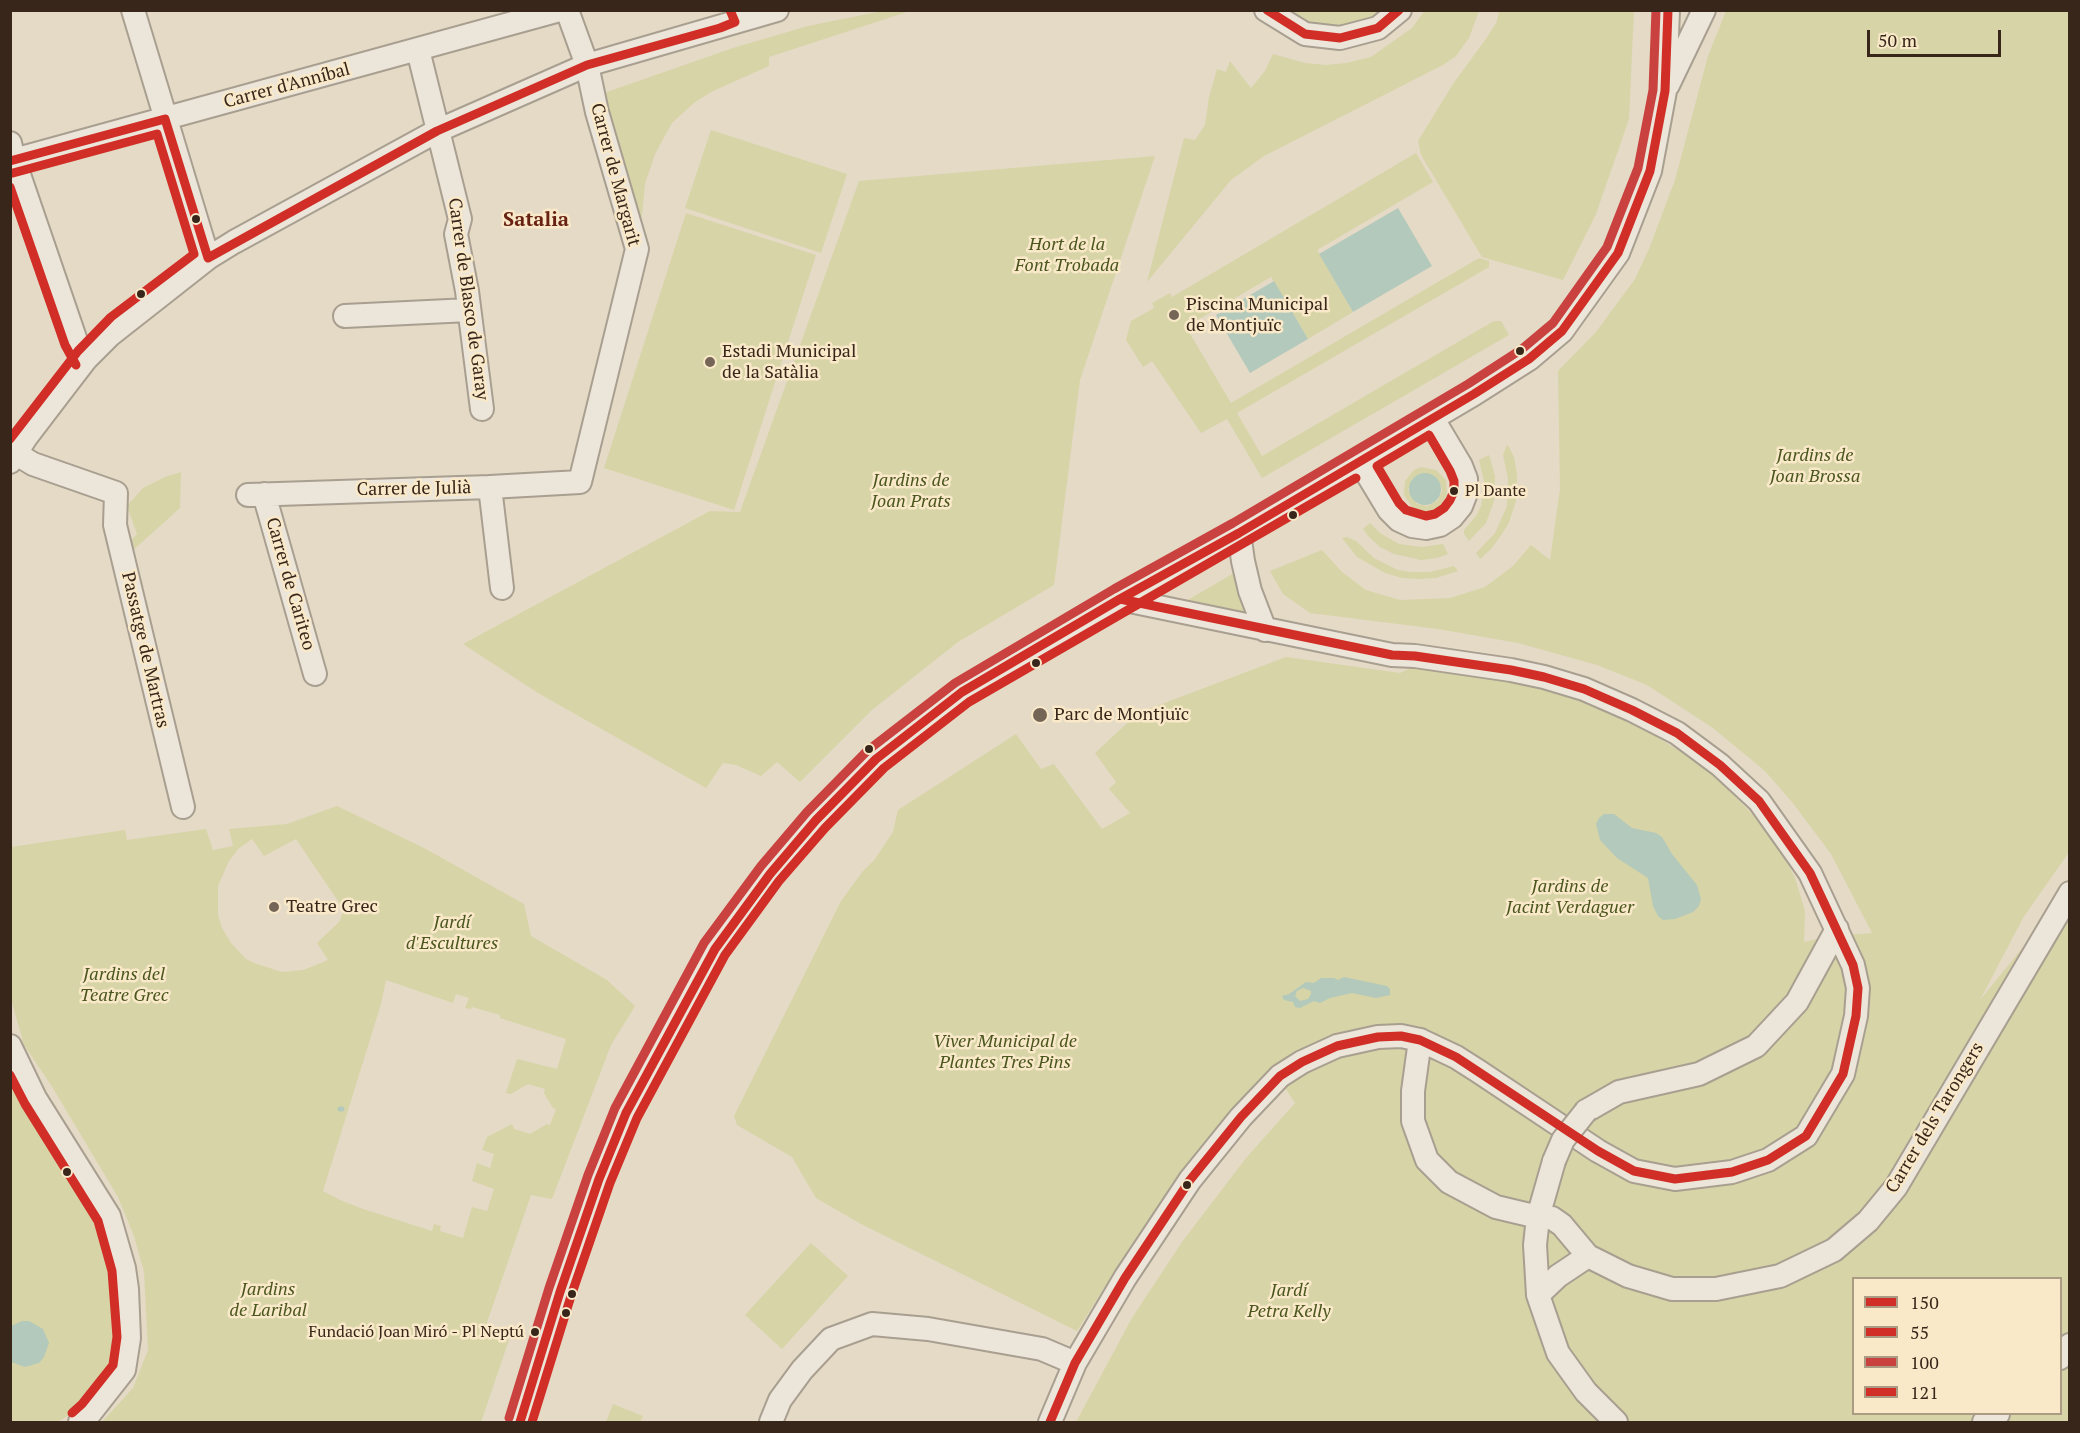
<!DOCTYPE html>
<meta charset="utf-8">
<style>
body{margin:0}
#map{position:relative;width:2080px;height:1433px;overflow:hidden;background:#e5dac6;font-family:"PT Serif",serif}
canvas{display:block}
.frame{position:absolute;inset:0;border:12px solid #372619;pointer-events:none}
.legend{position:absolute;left:1852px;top:1277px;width:210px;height:138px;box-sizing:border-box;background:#f9e9c9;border:2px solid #ab9b83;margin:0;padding:8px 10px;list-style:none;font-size:18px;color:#372619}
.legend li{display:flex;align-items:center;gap:12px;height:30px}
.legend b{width:30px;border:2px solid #ab9b83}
.scale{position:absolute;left:1867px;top:30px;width:134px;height:27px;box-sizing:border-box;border:3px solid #372619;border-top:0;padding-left:8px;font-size:18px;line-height:21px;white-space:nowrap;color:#372619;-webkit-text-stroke:4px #f9e9c9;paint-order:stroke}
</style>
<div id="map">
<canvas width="2080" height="1433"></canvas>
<div class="frame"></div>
<ul class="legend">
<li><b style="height:8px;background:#d02e26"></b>150</li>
<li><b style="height:8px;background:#d02e26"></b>55</li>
<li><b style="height:8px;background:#c9423f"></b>100</li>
<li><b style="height:8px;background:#d02e26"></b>121</li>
</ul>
<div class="scale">50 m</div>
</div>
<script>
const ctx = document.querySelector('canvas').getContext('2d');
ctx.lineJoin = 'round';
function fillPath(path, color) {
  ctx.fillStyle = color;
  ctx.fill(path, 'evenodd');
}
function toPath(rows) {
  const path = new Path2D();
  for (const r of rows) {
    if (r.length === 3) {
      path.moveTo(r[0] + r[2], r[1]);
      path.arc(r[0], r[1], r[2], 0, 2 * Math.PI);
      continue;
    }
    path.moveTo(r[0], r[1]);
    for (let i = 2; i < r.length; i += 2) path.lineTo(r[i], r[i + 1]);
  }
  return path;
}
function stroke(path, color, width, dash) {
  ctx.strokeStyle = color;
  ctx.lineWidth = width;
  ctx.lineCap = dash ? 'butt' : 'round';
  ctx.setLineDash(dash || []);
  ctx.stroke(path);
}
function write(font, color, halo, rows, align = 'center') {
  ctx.font = font + ' "PT Serif",serif';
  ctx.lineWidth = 5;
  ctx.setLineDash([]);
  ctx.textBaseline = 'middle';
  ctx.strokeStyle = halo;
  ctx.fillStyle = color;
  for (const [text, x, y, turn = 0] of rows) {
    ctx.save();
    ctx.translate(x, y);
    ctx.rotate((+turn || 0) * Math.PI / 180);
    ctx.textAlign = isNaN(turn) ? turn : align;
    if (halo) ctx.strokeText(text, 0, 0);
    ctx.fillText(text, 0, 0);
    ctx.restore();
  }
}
const green = toPath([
 [1425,10,1479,11,1469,38,1456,56,1443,65,1264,156,1231,180,1147,282,1184,138,1195,140,1205,125,1209,97,1217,69,1226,72,1230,61,1251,88,1265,71,1273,54,1305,63,1326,65,1346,63,1371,57,1412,28],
 [882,11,910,11,769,57,769,66,713,91,695,102,672,123,655,154,645,184,641,225,604,93,733,48,808,26],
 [1284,11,1385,11,1365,23,1341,29,1310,25],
 [1499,11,1634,11,1629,119,1596,214,1563,280,1482,257,1421,155,1418,141,1453,84,1488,36,1497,21],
 [1726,11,2069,11,2069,852,2023,918,1980,1000,2046,919,2069,903,2069,1422,1076,1422,1132,1318,1182,1242,1246,1158,1295,1103,1274,1071,1256,1084,1182,1172,1130,1247,1077,1331,861,1224,816,1198,792,1157,737,1125,734,1116,841,901,863,871,875,859,893,832,898,810,1016,734,1041,769,1054,764,1102,829,1130,813,1109,789,1116,782,1095,753,1138,713,1286,657,1400,673,1411,668,1444,671,1527,683,1581,699,1627,718,1703,766,1725,786,1776,839,1795,878,1805,911,1804,942,1831,936,1872,933,1831,854,1792,802,1765,771,1713,728,1647,685,1597,665,1518,643,1438,629,1310,613,1283,594,1270,571,1322,550,1342,572,1366,590,1400,600,1450,598,1485,587,1513,566,1531,545,1550,560,1560,489,1558,371,1596,332,1635,279,1649,249,1675,180,1708,56],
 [1854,1278,2060,1278,2060,1414,1854,1414],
 [711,130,847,174,821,253,685,208],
 [1416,153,1433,182,1317,250,1353,312,1308,339,1271,277,1189,325,1192,330,1189,332,1231,403,1479,258,1489,261,1489,267,1237,413,1262,456,1494,321,1501,321,1509,335,1262,478,1227,419,1201,433,1152,361,1143,367,1126,340,1131,321,1154,308,1152,303,1170,293,1172,297],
 [1155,156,1080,380,1054,585,958,642,872,710,800,782,777,762,761,776,736,765,723,763,706,788,538,693,463,644,710,511,740,512,859,181],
 [686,213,816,255,734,510,604,468],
 [1508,445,1514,457,1517,475,1516,501,1509,522,1502,534,1491,549,1480,559,1476,553,1495,533,1507,506,1508,479,1503,455,1506,447],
 [1489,455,1495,476,1494,501,1486,523,1469,541,1464,534,1464,530,1476,516,1481,506,1483,494,1484,481,1479,460],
 [1421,467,1436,470,1446,480,1447,495,1439,507,1433,511,1425,512,1412,507,1404,495,1405,481,1414,470],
 [1421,473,1439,481,1441,486,1442,491,1438,500,1428,506,1417,504,1408,490,1412,479],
 [181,472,180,508,131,552,128,543,137,534,127,506,143,488,165,477],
 [1370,523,1380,533,1399,544,1422,547,1443,544,1448,554,1437,558,1421,560,1394,554,1380,547,1368,536,1363,529],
 [1347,537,1356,541,1374,558,1398,570,1410,572,1430,572,1454,566,1458,571,1436,578,1419,579,1402,578,1385,573,1357,557,1342,538],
 [1234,573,1250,613,1247,617,1186,608,1186,601],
 [337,806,424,848,524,904,531,936,607,980,635,1006,611,1045,552,1199,531,1195,484,1331,509,1340,481,1422,102,1422,133,1388,148,1350,144,1272,134,1236,118,1197,51,1085,24,1045,11,999,11,847,125,830,127,840,206,829,213,850,233,846,229,829,287,824],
 [252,839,264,856,296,839,344,910,339,922,317,943,328,960,303,970,282,972,254,963,246,959,231,943,222,928,218,915,218,886,229,861,238,849],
 [386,980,453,1003,456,994,469,998,465,1008,471,1009,472,1007,500,1015,500,1018,566,1039,557,1069,517,1059,506,1093,511,1094,528,1084,545,1089,544,1093,553,1108,556,1109,550,1125,547,1124,530,1134,514,1129,512,1124,487,1137,482,1150,494,1154,490,1168,477,1163,472,1181,494,1189,487,1211,472,1207,463,1238,440,1231,441,1226,434,1224,432,1231,363,1209,340,1200,323,1191,381,1004],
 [10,1077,103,1237,116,1279,117,1336,110,1365,98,1389,79,1410,57,1422,11,1422],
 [811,1243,848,1276,782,1349,745,1315],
 [613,1404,643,1416,640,1422,606,1422]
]);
const water = toPath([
 [1398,208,1432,266,1353,312,1319,254],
 [1274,281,1308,339,1250,373,1216,315],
 [1425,489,16],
 [1604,814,1614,814,1632,828,1656,833,1662,837,1672,854,1697,885,1701,899,1699,906,1693,912,1675,919,1663,920,1658,916,1653,906,1648,878,1617,858,1600,840,1596,824,1599,818],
 [1344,977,1387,986,1390,989,1390,995,1376,998,1352,993,1330,998,1320,1003,1314,1001,1300,1008,1295,1007,1293,1002,1284,1000,1282,996,1289,994,1306,982,1314,983,1321,978,1334,978,1338,980],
 [1303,988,1311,991,1311,994,1308,999,1300,1001,1295,996,1297,991],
 [22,1321,29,1321,43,1329,49,1343,44,1357,39,1363,25,1367,11,1362,11,1326]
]);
const stream = toPath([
 [340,1109,342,1109]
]);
const minor = toPath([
 [133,10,208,258],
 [1266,10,1305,34,1340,38,1378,28,1400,10],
 [418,50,460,219,456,234,467,291,482,409],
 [1668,85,1704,10],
 [10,143,14,160,76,341,86,359],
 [10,161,560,10],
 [345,316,469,310],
 [10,450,33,464,116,493,115,525,183,807],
 [10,462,27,436,69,381,86,359,110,335,208,258,234,242,437,131,587,65,777,10],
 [1360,462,1389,510,1399,520,1412,526,1426,528,1440,525,1452,517,1461,506,1466,493,1466,479,1461,466,1433,419],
 [490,487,502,588],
 [264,494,315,674],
 [248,495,490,487,580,482,637,249,597,112,587,65,567,10],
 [1239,533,1243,561,1250,591,1265,630],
 [1420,1040,1413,1091,1413,1121,1427,1160,1449,1182,1496,1207,1538,1217,1552,1218,1562,1225,1588,1256],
 [10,1046,35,1098,109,1216,124,1268,127,1289,129,1338,124,1370,91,1412,80,1422],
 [1586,1111,1619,1092,1699,1074,1756,1046,1797,1002,1837,929],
 [1554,1161,1538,1217,1535,1245,1538,1295,1558,1353,1586,1392,1616,1422],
 [1538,1295,1558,1276,1588,1256,1628,1276,1672,1289,1716,1289,1780,1276,1834,1250,1868,1221,1896,1187,2070,893],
 [2060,1358,2070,1345],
 [520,1422,560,1292,599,1179,626,1113,715,949,770,874,816,820,876,759,962,692,1120,599,1239,533,1474,394,1529,359,1562,331,1618,253,1650,171,1665,91,1668,10],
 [771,1422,780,1400,802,1370,831,1339,872,1324,928,1329,1042,1349,1075,1363],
 [1050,1422,1075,1363,1125,1278,1190,1180,1241,1117,1280,1076,1302,1062,1337,1046,1378,1037,1401,1036,1420,1040,1456,1057,1478,1071,1598,1151,1634,1171,1675,1179,1732,1172,1768,1160,1806,1136,1843,1074,1856,1016,1858,988,1853,965,1810,873,1759,801,1720,765,1677,733,1632,710,1584,689,1544,677,1511,670,1415,656,1392,655,1120,599],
 [1984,1422,1998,1414]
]);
const minorBridge = toPath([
 [1554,1161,1563,1140,1586,1111]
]);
const bus1 = toPath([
 [520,1422,560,1292,599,1179,626,1113,715,949,770,874,816,820,876,759,962,692,1120,599,1239,533,1474,394,1529,359,1562,331,1618,253,1650,171,1665,91,1668,10],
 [1050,1422,1075,1363,1125,1278,1190,1180,1241,1117,1280,1076,1302,1062,1337,1046,1378,1037,1401,1036,1420,1040,1456,1057,1598,1151,1634,1171,1675,1179,1732,1172,1768,1160,1806,1136,1843,1074,1856,1016,1858,988,1853,965,1810,873,1759,801,1720,765,1677,733,1632,710,1584,689,1544,677,1511,670,1415,656,1392,655,1120,599]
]);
const bus2 = toPath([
 [10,187,65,345,76,365],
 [1429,435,1450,471,1454,481,1454,491,1450,500,1444,508,1435,514,1426,516,1406,510,1399,503,1377,466,1429,435],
 [10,439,78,351,111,317,194,254,157,134,13,173],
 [10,1075,25,1104,98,1221,112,1271,117,1337,113,1365,82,1404,72,1413],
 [532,1422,571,1296,610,1183,637,1118,725,955,779,881,825,828,884,768,969,702,1356,478]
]);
const bus3 = toPath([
 [509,1418,549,1288,588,1175,615,1108,704,943,761,866,807,812,867,751,955,683,1114,589,1233,523,1468,384,1522,349,1553,323,1607,247,1638,168,1653,90,1656,10]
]);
const bus4 = toPath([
 [1267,10,1305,34,1340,38,1378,28,1399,10],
 [10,161,165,119,208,258,437,131,587,65,720,28,735,22,730,10]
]);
const markers = [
 [196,219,5,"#372619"],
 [141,294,5,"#372619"],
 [1174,315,6,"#746556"],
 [1520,351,5,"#372619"],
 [710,362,6,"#746556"],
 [1454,491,5,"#372619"],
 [1293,515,5,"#372619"],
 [1036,663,5,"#372619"],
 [1040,715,8,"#746556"],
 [869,749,5,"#372619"],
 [274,907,6,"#746556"],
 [67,1172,5,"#372619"],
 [1187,1185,5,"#372619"],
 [572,1294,5,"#372619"],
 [566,1313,5,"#372619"],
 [535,1332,5,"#372619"]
];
const busNames = [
 ["Pl Dante",1465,491],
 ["Fundació Joan Miró - Pl Neptú",524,1332,"right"]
];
const streetNames = [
 ["Carrer d'Anníbal",287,86,-15],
 ["Carrer de Margarit",615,175,75],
 ["Carrer de Blasco de Garay",468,299,82],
 ["Carrer de Julià",414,489,-1],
 ["Carrer de Cariteo",290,584,74],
 ["Passatge de Martras",145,650,77],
 ["Carrer dels Tarongers",1935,1118,-59]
];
const parkNames = [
 ["Hort de la",1067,245],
 ["Font Trobada",1067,266],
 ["Jardins de",1815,456],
 ["Joan Brossa",1815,477],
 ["Jardins de",911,481],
 ["Joan Prats",911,502],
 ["Jardins de",1570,887],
 ["Jacint Verdaguer",1570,908],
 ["Jardí",452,923],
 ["d'Escultures",452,944],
 ["Jardins del",124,975],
 ["Teatre Grec",124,996],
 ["Viver Municipal de",1005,1042],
 ["Plantes Tres Pins",1005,1063],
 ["Jardins",268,1290],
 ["de Laribal",268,1311],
 ["Jardí",1289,1291],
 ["Petra Kelly",1289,1312]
];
const poiNames = [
 ["Piscina Municipal",1186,305],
 ["de Montjuïc",1186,326],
 ["Estadi Municipal",722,352],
 ["de la Satàlia",722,373],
 ["Parc de Montjuïc",1054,715],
 ["Teatre Grec",286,907]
];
const neighbourhoodNames = [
 ["Satalia",536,220]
];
fillPath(green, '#d7d4a7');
fillPath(water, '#b3c9bb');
stroke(stream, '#b3c9bb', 5);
stroke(minor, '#a99f90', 26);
stroke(minor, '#ece5d9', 22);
stroke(minorBridge, '#a99f90', 26, []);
stroke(minorBridge, '#ece5d9', 22);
stroke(bus1, '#d02e26', 9);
stroke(bus2, '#d02e26', 9);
stroke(bus3, '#c9423f', 9);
stroke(bus4, '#d02e26', 9);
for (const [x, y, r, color] of markers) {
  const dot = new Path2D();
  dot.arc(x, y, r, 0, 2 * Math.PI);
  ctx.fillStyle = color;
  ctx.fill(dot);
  stroke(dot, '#f9e9c9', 2);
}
write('16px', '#372619', '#f9e9c9', busNames, 'left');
write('18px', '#372619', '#f9e9c9', streetNames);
write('italic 18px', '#4a561e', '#f9e9c9', parkNames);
write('18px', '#372619', '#f9e9c9', poiNames, 'left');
write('bold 20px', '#682214', '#f9e9c9', neighbourhoodNames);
</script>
